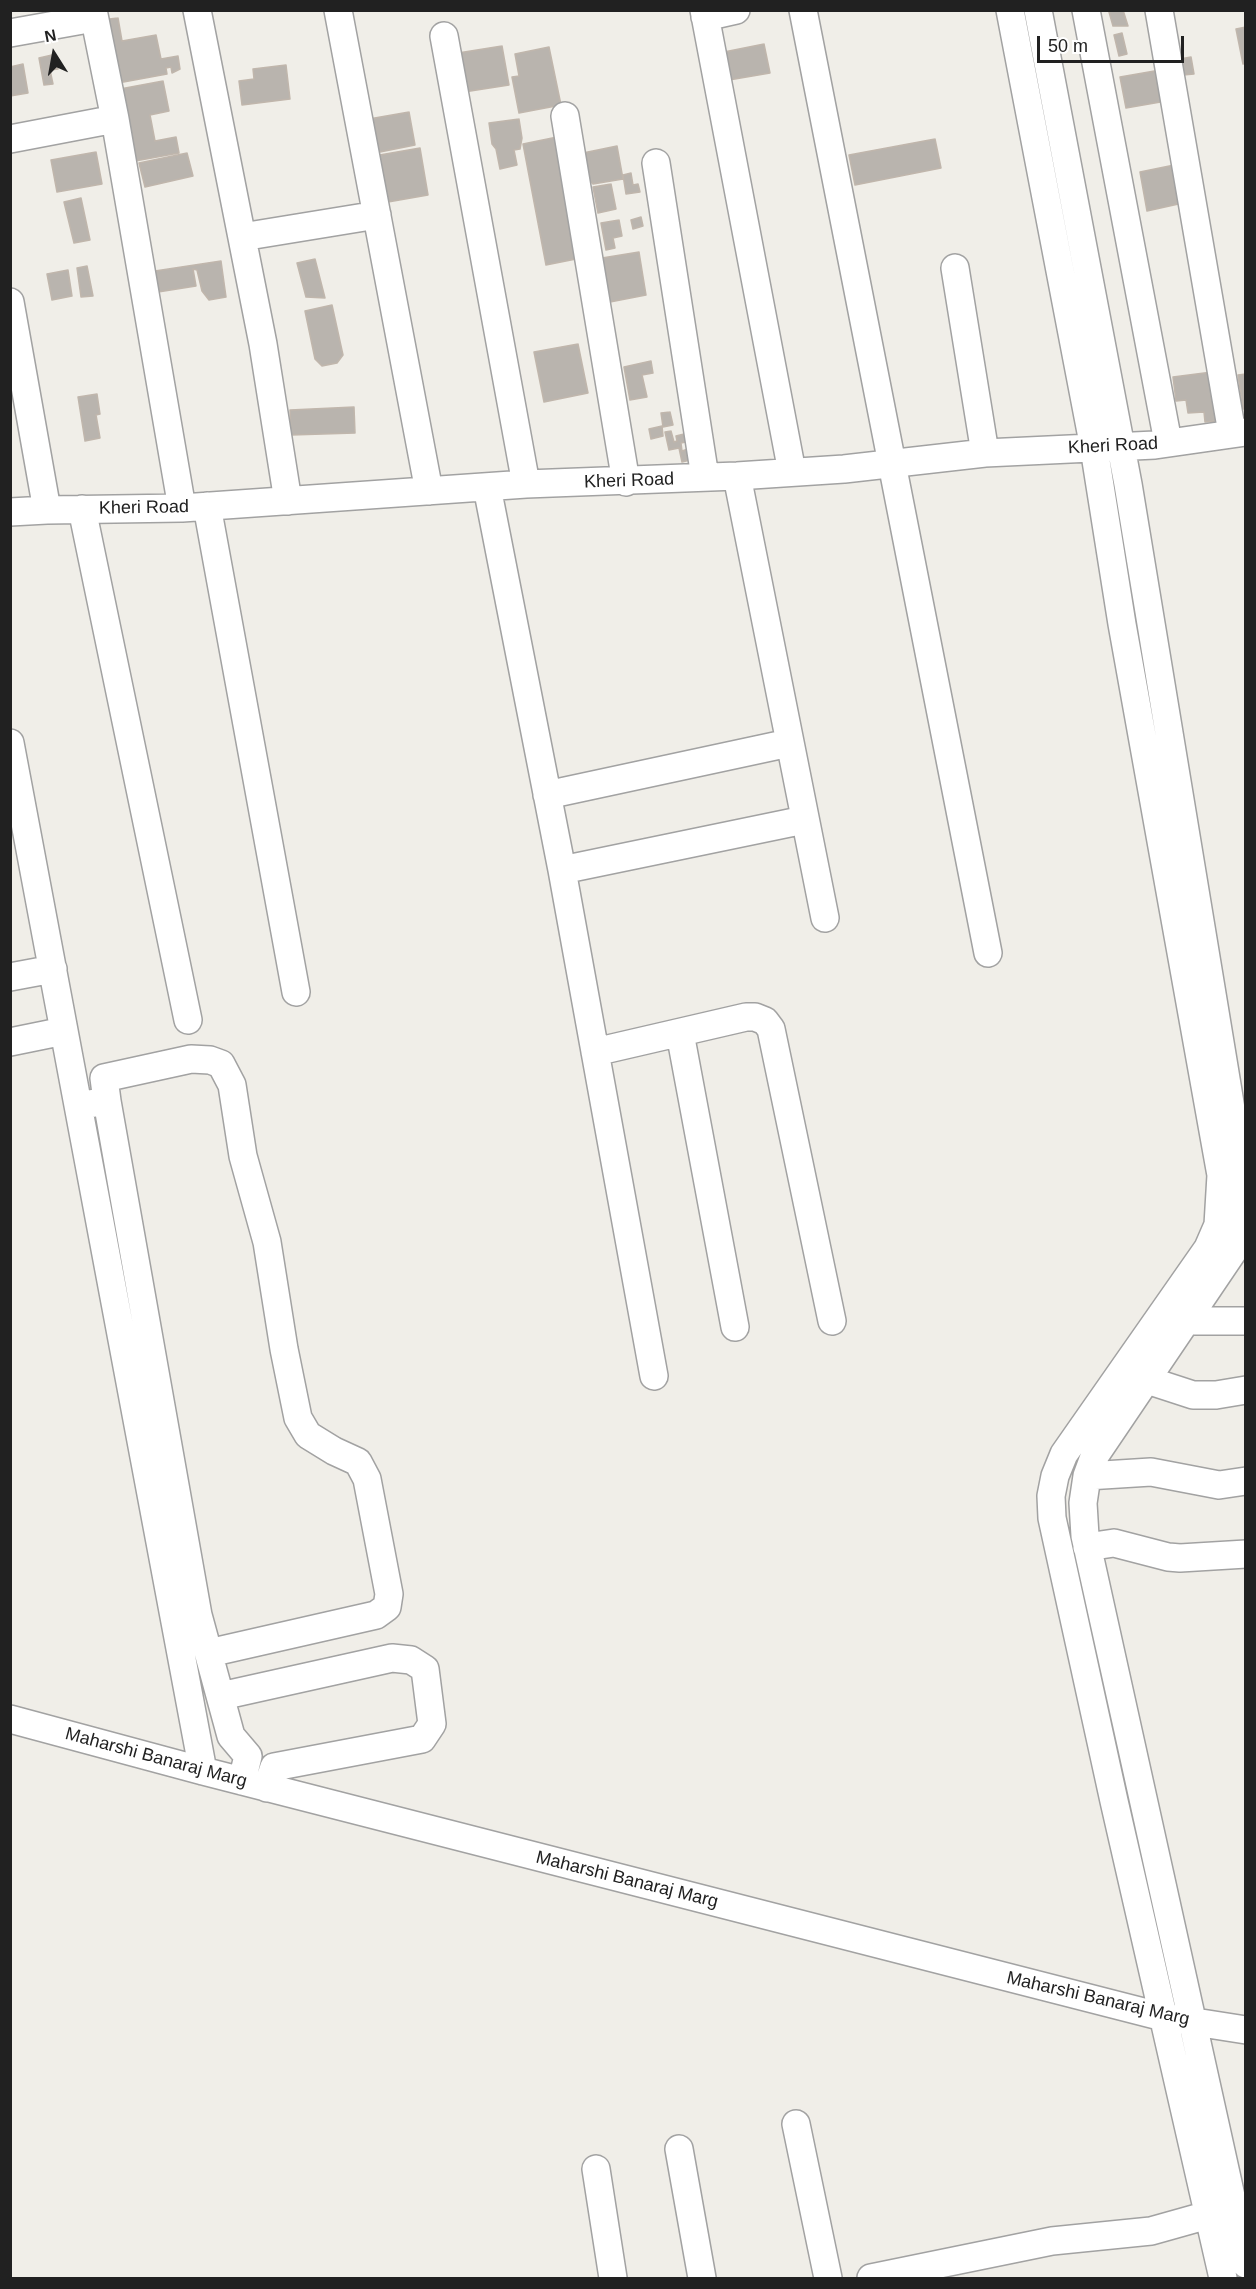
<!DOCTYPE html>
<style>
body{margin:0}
#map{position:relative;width:1256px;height:2289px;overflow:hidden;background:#f0eee8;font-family:Arial,sans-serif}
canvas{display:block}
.frame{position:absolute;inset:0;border:12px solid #212121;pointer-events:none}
.north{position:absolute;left:24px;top:24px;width:60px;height:60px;-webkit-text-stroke:4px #fff;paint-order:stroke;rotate:349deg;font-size:16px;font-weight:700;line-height:24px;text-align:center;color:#212121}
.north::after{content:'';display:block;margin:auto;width:21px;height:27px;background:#212121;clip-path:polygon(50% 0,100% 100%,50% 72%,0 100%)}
.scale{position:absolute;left:1037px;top:36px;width:147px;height:27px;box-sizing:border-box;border:3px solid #212121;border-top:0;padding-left:8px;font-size:18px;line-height:21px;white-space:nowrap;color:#212121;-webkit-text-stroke:4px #fff;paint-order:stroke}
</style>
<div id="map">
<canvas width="1256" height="2289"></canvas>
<div class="frame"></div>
<div class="north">N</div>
<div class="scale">50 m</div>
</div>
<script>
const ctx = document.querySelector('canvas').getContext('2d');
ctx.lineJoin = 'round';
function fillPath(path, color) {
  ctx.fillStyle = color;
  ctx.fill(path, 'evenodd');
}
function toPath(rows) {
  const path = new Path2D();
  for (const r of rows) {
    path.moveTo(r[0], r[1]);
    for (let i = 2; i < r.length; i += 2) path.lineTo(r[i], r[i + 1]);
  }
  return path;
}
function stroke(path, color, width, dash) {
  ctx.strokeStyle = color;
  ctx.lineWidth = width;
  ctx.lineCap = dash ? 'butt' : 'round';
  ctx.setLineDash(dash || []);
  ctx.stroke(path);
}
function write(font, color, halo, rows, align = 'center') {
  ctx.font = font + ' Arial,sans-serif';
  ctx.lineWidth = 4.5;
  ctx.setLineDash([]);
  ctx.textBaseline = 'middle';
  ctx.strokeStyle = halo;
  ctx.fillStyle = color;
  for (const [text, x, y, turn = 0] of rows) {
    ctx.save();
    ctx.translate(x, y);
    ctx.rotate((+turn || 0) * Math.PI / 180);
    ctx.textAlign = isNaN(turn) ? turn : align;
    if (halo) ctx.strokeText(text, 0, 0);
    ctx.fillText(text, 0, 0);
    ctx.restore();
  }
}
const building = toPath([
 [1115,10,1123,10,1128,26,1113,26,1109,12,1115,10],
 [118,18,122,41,156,35,161,59,178,56,180,69,172,73,171,67,166,68,167,74,118,83,109,39,113,38,109,19,118,18],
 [1246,27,1246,63,1243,64,1236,29,1246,27],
 [1122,33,1127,54,1119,56,1114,35,1122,33],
 [764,44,770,73,729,80,724,52,764,44],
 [502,46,509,85,464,92,458,53,502,46],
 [549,47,561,105,519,113,512,77,519,76,515,54,549,47],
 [52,55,54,64,57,62,58,69,50,70,53,84,44,85,39,58,52,55],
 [1191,57,1194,74,1183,75,1180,59,1191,57],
 [23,64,28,93,10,96,10,67,23,64],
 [286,65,290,99,242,105,239,81,254,79,253,69,286,65],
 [1166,69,1172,100,1126,108,1120,77,1166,69],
 [163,81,169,111,150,115,155,141,176,137,179,153,135,161,120,89,163,81],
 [409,112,415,145,375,153,369,119,409,112],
 [519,119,522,138,520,149,514,150,517,165,500,169,496,149,492,144,489,123,519,119],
 [562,136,586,257,546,265,523,144,562,136],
 [935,139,941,168,855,185,849,155,935,139],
 [617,146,623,179,593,184,588,179,583,153,617,146],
 [420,148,428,195,388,202,380,192,374,156,420,148],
 [96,152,102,184,57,192,51,160,96,152],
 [187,153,193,176,145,187,139,163,187,153],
 [1184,163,1192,201,1147,211,1140,172,1184,163],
 [631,173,633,185,638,184,640,192,626,194,623,175,631,173],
 [611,184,616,209,598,213,593,187,611,184],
 [81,198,90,240,74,243,64,202,81,198],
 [641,217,643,226,633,229,631,220,641,217],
 [619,220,622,236,613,238,615,248,606,250,601,223,619,220],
 [639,252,646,295,610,302,602,258,639,252],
 [315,259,325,298,306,297,297,263,315,259],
 [221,261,226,297,209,300,202,291,197,270,193,269,196,286,158,292,155,271,221,261],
 [87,266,93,296,81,297,77,268,87,266],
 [68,270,72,296,52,300,47,274,68,270],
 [332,305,343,355,337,363,322,366,315,359,305,311,332,305],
 [578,344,588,393,544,402,534,352,578,344],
 [651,361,653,373,642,375,647,397,630,400,624,367,651,361],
 [1212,372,1217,421,1205,422,1204,412,1188,413,1186,400,1176,401,1173,377,1212,372],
 [1246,374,1246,409,1243,409,1238,375,1246,374],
 [97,394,100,414,96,415,100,438,85,441,78,397,97,394],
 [354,407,355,433,291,435,290,410,354,407],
 [670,412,673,425,663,427,661,413,670,412],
 [662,426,663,436,651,439,649,429,662,426],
 [671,431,674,442,677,441,676,436,684,434,686,442,681,443,682,451,688,449,690,460,682,462,679,448,669,450,665,432,671,431]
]);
const minor = toPath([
 [93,10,115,119,182,508],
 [197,10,263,344,288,501],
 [338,10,429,491],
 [704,10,792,472],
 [803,10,988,953],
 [1010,10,1094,448,1122,624,1221,1175,1218,1225,1208,1248,1064,1454,1055,1476,1051,1496,1052,1518,1114,1801,1223,2278],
 [1038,10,1128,484,1244,1188,1245,1212,1241,1234,1232,1253,1094,1457,1087,1476,1083,1503,1085,1536,1246,2264],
 [1086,10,1168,442],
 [1159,10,1232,433],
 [705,17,736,10],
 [10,33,94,18],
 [444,36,526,484],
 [565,116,626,482],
 [10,139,115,119],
 [656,163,705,477],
 [242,237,377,215],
 [955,268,985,453],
 [10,302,47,510],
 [737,476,825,918],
 [487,487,562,870,654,1376],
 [207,506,296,992],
 [82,509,188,1020],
 [10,512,47,510,182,508,526,484,737,476,844,469,985,453,1155,445,1246,432],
 [10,743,203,1771],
 [547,795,789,743],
 [562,870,804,820],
 [10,977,53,969],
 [680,1033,735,1327],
 [10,1042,64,1031],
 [595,1052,746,1017,755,1017,765,1021,771,1029,832,1321],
 [107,1101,104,1078,191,1059,210,1060,221,1064,232,1085,243,1156,267,1242,284,1349,298,1418,308,1435,334,1451,358,1462,367,1479,389,1594,387,1607,376,1615,209,1653],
 [89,1104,107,1101,198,1615,231,1736,248,1756,242,1781],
 [1187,1321,1246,1321],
 [1147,1380,1193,1395,1216,1395,1246,1390],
 [1087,1476,1151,1472,1219,1485,1246,1481],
 [1087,1547,1114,1543,1168,1557,1180,1558,1246,1554],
 [221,1696,392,1658,411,1660,425,1669,432,1724,422,1739,274,1767,267,1788],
 [10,1719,203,1771,1163,2017,1246,2030],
 [796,2124,828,2278],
 [679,2149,702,2278],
 [596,2169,613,2278],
 [871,2278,1052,2241,1151,2231,1208,2215]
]);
const streetNames = [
 ["Kheri Road",1113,446,-3],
 ["Kheri Road",629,481,-2],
 ["Kheri Road",144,508,-1],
 ["Maharshi Banaraj Marg",156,1758,15],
 ["Maharshi Banaraj Marg",627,1880,14],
 ["Maharshi Banaraj Marg",1098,1999,13]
];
fillPath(building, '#b9b4ae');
stroke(building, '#c0b6ac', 1.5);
stroke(minor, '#a2a2a2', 30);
stroke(minor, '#fff', 27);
write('18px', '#212121', '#fff', streetNames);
</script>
